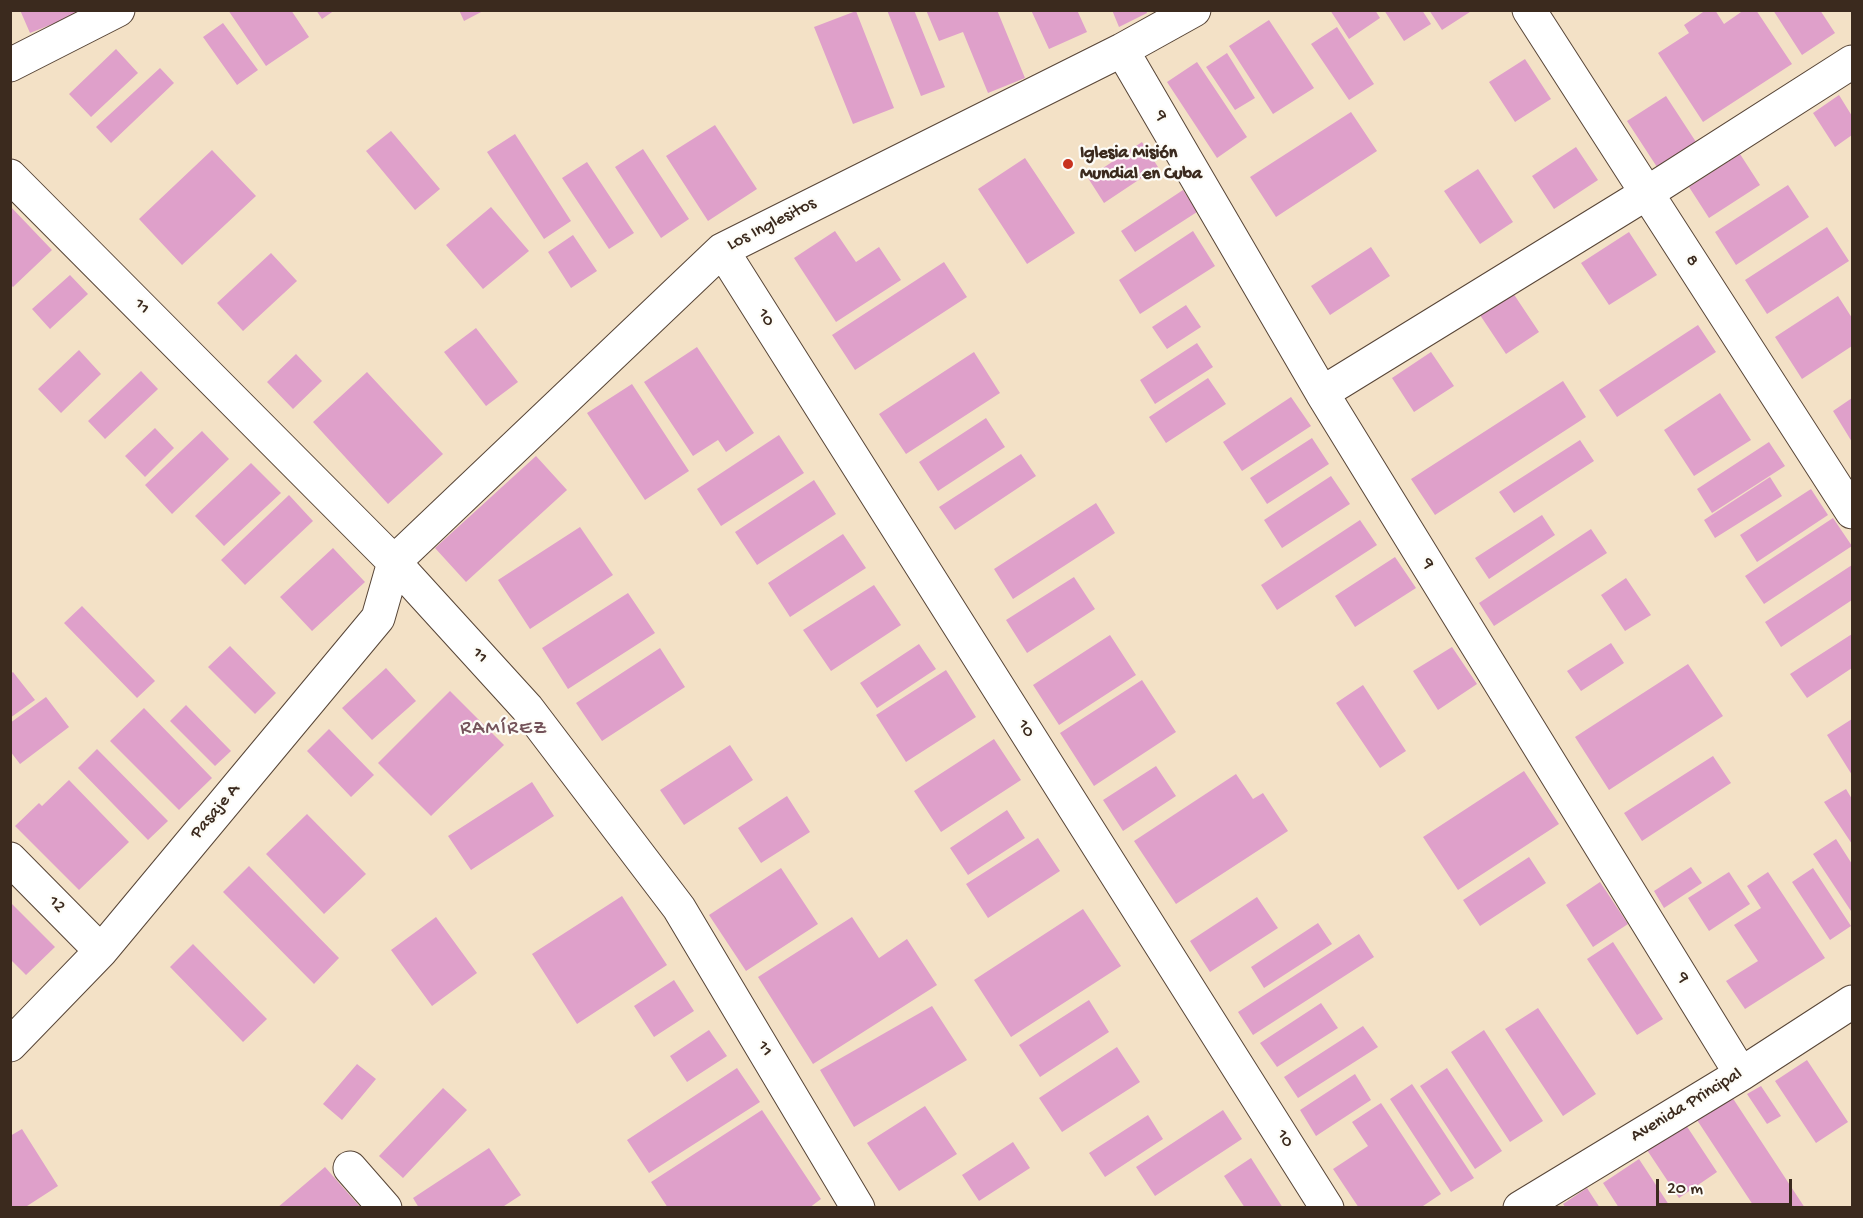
<!DOCTYPE html>
<meta charset="utf-8">
<style>
body{margin:0}
#map{position:relative;width:1863px;height:1218px;overflow:hidden;background:#f3e1c6;font-family:"Gochi Hand",sans-serif}
canvas{display:block}
.frame{position:absolute;inset:0;border:12px solid #3b2a1e;pointer-events:none}
.scale{position:absolute;left:1656px;top:1179px;width:136px;height:27px;box-sizing:border-box;border:3px solid #3b2a1e;border-top:0;padding-left:8px;font-size:18px;line-height:21px;white-space:nowrap;color:#3b2a1e;-webkit-text-stroke:4px #fdfcf7;paint-order:stroke}
</style>
<div id="map">
<canvas width="1863" height="1218"></canvas>
<div class="frame"></div>
<div class="scale">20 m</div>
</div>
<script>
const ctx = document.querySelector('canvas').getContext('2d');
ctx.lineJoin = 'round';
function fillPath(path, color) {
  ctx.fillStyle = color;
  ctx.fill(path, 'evenodd');
}
function toPath(rows) {
  const path = new Path2D();
  for (const r of rows) {
    path.moveTo(r[0], r[1]);
    for (let i = 2; i < r.length; i += 2) path.lineTo(r[i], r[i + 1]);
  }
  return path;
}
function stroke(path, color, width, dash) {
  ctx.strokeStyle = color;
  ctx.lineWidth = width;
  ctx.lineCap = dash ? 'butt' : 'round';
  ctx.setLineDash(dash || []);
  ctx.stroke(path);
}
function write(font, color, halo, rows, align = 'center') {
  ctx.font = font + ' "Gochi Hand",sans-serif';
  ctx.lineWidth = 4.5;
  ctx.setLineDash([]);
  ctx.textBaseline = 'middle';
  ctx.strokeStyle = halo;
  ctx.fillStyle = color;
  for (const [text, x, y, turn = 0] of rows) {
    ctx.save();
    ctx.translate(x, y);
    ctx.rotate((+turn || 0) * Math.PI / 180);
    ctx.textAlign = isNaN(turn) ? turn : align;
    if (halo) ctx.strokeText(text, 0, 0);
    ctx.fillText(text, 0, 0);
    ctx.restore();
  }
}
const building = toPath([
 [20,10,85,10,85,11,30,33],
 [228,10,291,10,309,37,266,66],
 [316,10,335,10,322,19],
 [459,10,485,10,464,21],
 [887,10,914,10,945,87,921,96],
 [926,10,997,10,1025,78,988,93,963,32,939,41],
 [1031,10,1077,10,1087,32,1049,49],
 [1112,10,1146,10,1147,13,1119,27],
 [1330,10,1375,10,1380,18,1349,39],
 [1384,10,1422,10,1431,24,1404,41],
 [1429,10,1473,10,1442,30],
 [1706,10,1715,10,1724,24,1744,10,1756,10,1792,64,1703,122,1658,53,1689,33,1684,25],
 [1773,10,1820,10,1835,33,1802,55],
 [856,11,894,108,853,124,814,27],
 [1269,20,1314,88,1273,114,1229,46],
 [223,23,258,70,237,85,203,37],
 [1337,27,1374,84,1349,100,1311,44],
 [116,49,138,73,91,117,69,94],
 [1227,53,1255,98,1235,110,1206,67],
 [1525,59,1551,99,1515,122,1489,82],
 [1197,62,1247,137,1217,158,1167,82],
 [160,68,174,83,111,143,96,127],
 [1839,95,1852,116,1852,135,1835,147,1813,113],
 [1666,96,1696,142,1657,167,1627,121],
 [1351,112,1377,151,1276,217,1250,177],
 [715,125,757,189,708,221,666,156],
 [391,131,440,189,415,210,366,151],
 [515,134,571,221,544,239,487,152],
 [1142,142,1158,167,1104,203,1088,178],
 [1576,147,1598,180,1554,209,1532,176],
 [643,149,689,219,661,238,615,167],
 [212,150,256,196,182,265,139,219],
 [1740,154,1760,185,1709,218,1689,187],
 [1025,158,1075,233,1027,264,978,189],
 [587,162,634,233,609,249,562,178],
 [1478,169,1513,222,1480,244,1444,191],
 [1788,185,1809,217,1736,265,1715,232],
 [1183,190,1197,212,1135,252,1121,231],
 [10,206,52,250,13,287,10,284],
 [491,207,529,251,483,289,446,245],
 [1827,227,1849,261,1767,314,1745,280],
 [835,231,856,262,879,247,901,280,836,322,794,258],
 [1193,231,1215,266,1140,314,1119,280],
 [1629,232,1657,275,1609,305,1581,263],
 [573,235,597,271,571,288,548,252],
 [1371,247,1390,276,1330,315,1311,286],
 [271,253,297,281,243,331,217,303],
 [944,262,967,297,855,370,832,335],
 [70,275,88,294,50,329,32,309],
 [1513,293,1539,332,1506,354,1480,315],
 [1838,296,1852,318,1852,346,1802,379,1775,337],
 [1186,305,1201,327,1167,349,1152,327],
 [1698,325,1716,352,1617,417,1599,390],
 [476,328,518,382,486,406,444,352],
 [1197,343,1213,367,1155,404,1140,380],
 [697,347,754,433,726,452,718,440,693,456,644,382],
 [79,350,101,374,61,413,38,389],
 [974,352,1000,393,906,454,879,414],
 [1431,352,1454,386,1414,412,1392,378],
 [296,354,322,381,293,409,267,382],
 [141,371,158,389,105,439,88,421],
 [367,372,443,454,388,504,313,422],
 [1208,378,1226,404,1166,443,1149,417],
 [1563,381,1586,417,1435,515,1411,479],
 [632,384,689,471,645,500,587,413],
 [1720,393,1751,440,1694,476,1664,430],
 [1291,397,1311,426,1242,471,1223,442],
 [1852,398,1852,442,1833,411],
 [986,418,1005,447,938,491,919,462],
 [155,428,174,448,145,477,125,456],
 [202,431,229,459,172,514,145,485],
 [779,435,804,473,721,526,697,489],
 [1312,438,1329,464,1267,504,1250,478],
 [1580,440,1594,461,1514,513,1499,492],
 [1769,442,1785,466,1712,513,1697,489],
 [1021,454,1036,476,955,530,939,507],
 [536,456,567,490,466,582,435,548],
 [251,463,281,493,224,546,195,516],
 [1331,476,1350,504,1282,548,1264,520],
 [1770,477,1782,496,1715,538,1704,520],
 [814,480,836,514,757,565,735,532],
 [1811,489,1828,515,1757,562,1740,535],
 [289,495,313,521,245,585,221,560],
 [1096,503,1115,533,1013,599,994,569],
 [1542,515,1555,535,1489,579,1475,558],
 [1833,518,1852,546,1764,604,1745,576],
 [1360,520,1377,545,1277,610,1261,585],
 [580,527,613,575,530,629,498,580],
 [1591,529,1607,553,1494,626,1479,603],
 [843,534,866,568,790,617,768,583],
 [333,548,365,582,312,631,280,597],
 [1395,557,1416,588,1355,627,1335,596],
 [1852,565,1852,600,1781,647,1765,622],
 [1074,577,1095,609,1027,653,1006,620],
 [1626,578,1651,615,1625,631,1601,595],
 [874,585,901,625,831,671,803,630],
 [628,593,655,633,568,689,542,648],
 [82,606,155,681,137,698,64,623],
 [1852,634,1852,668,1807,698,1790,674],
 [1110,635,1136,675,1059,725,1033,685],
 [1611,643,1624,663,1581,691,1567,671],
 [919,644,936,669,877,708,860,683],
 [230,646,276,693,255,714,208,667],
 [1452,647,1477,684,1438,710,1413,671],
 [660,648,685,687,602,741,576,703],
 [1688,664,1723,716,1609,790,1575,737],
 [386,668,416,701,372,740,342,708],
 [946,670,976,717,906,762,876,715],
 [13,672,35,700,10,718,10,674],
 [1142,680,1176,732,1094,786,1060,733],
 [1363,685,1406,751,1380,768,1336,703],
 [450,691,504,745,431,816,378,763],
 [46,697,69,727,20,764,10,751,10,723],
 [186,705,231,751,215,766,170,721],
 [144,708,212,778,179,810,110,741],
 [1852,719,1852,775,1827,735],
 [329,729,374,775,351,797,307,751],
 [994,739,1021,780,941,832,914,791],
 [730,745,753,780,684,825,660,790],
 [97,749,168,821,148,840,78,768],
 [1713,756,1731,783,1642,841,1624,813],
 [1156,766,1176,796,1123,831,1103,800],
 [1524,771,1559,824,1458,890,1423,837],
 [1236,774,1253,799,1263,793,1288,831,1176,904,1134,841],
 [69,780,129,842,79,890,15,826,39,803,42,806],
 [532,782,554,816,471,870,448,836],
 [1846,789,1852,799,1852,844,1824,802],
 [787,796,810,832,761,863,738,828],
 [1007,810,1025,838,968,875,950,848],
 [307,814,366,874,324,914,266,854],
 [1038,838,1060,871,988,918,966,884],
 [1836,839,1852,864,1851,911,1813,854],
 [1529,857,1546,883,1480,926,1463,900],
 [249,866,339,958,314,984,223,892],
 [1691,867,1702,883,1664,908,1654,891],
 [781,868,818,924,746,971,709,915],
 [1813,868,1851,926,1830,940,1792,882],
 [1729,872,1750,904,1709,931,1688,898],
 [1768,872,1825,958,1745,1009,1726,981,1758,961,1734,925,1761,908,1747,886],
 [1600,882,1628,924,1593,947,1566,905],
 [622,896,667,965,577,1024,532,954],
 [1257,897,1278,928,1210,972,1190,941],
 [10,902,55,947,26,975,10,959],
 [1083,909,1121,966,1011,1037,974,980],
 [436,917,477,973,432,1006,391,950],
 [852,917,879,958,907,939,937,985,813,1064,758,977],
 [1318,923,1332,944,1264,988,1251,967],
 [1359,934,1374,957,1253,1035,1238,1012],
 [1613,942,1663,1019,1637,1035,1587,959],
 [193,944,267,1019,243,1042,170,967],
 [674,980,694,1011,654,1037,634,1006],
 [1089,1000,1109,1032,1040,1077,1019,1045],
 [1321,1003,1338,1028,1277,1067,1260,1043],
 [932,1006,967,1060,854,1127,820,1070],
 [1538,1008,1596,1094,1563,1116,1505,1029],
 [1363,1026,1378,1047,1298,1098,1284,1077],
 [709,1030,727,1056,687,1082,670,1056],
 [1484,1030,1543,1121,1510,1142,1451,1052],
 [1117,1047,1140,1082,1062,1132,1039,1098],
 [1807,1060,1848,1122,1816,1143,1775,1081],
 [357,1064,376,1079,342,1120,323,1104],
 [737,1068,760,1102,649,1173,627,1140],
 [1447,1068,1502,1151,1475,1169,1420,1086],
 [1355,1074,1371,1100,1316,1136,1300,1110],
 [1412,1084,1474,1178,1451,1192,1390,1099],
 [1761,1086,1781,1116,1767,1124,1747,1094],
 [443,1088,467,1110,403,1178,379,1156],
 [1732,1097,1805,1208,1755,1208,1697,1120],
 [1381,1103,1441,1194,1420,1208,1359,1208,1333,1169,1368,1146,1352,1122],
 [925,1106,957,1154,899,1191,867,1143],
 [762,1110,821,1199,809,1208,668,1208,651,1182],
 [1223,1110,1242,1139,1155,1196,1136,1167],
 [1148,1115,1163,1139,1105,1177,1089,1153],
 [1686,1125,1717,1172,1679,1198,1647,1150],
 [22,1129,58,1186,24,1208,13,1208,10,1204,10,1136],
 [1013,1142,1030,1168,979,1201,962,1175],
 [489,1148,521,1195,501,1208,419,1208,413,1198],
 [1251,1158,1283,1208,1245,1208,1224,1176],
 [1639,1159,1671,1208,1619,1208,1603,1183],
 [325,1167,361,1208,277,1208],
 [1587,1188,1600,1208,1566,1208,1563,1204]
]);
const minor = toPath([
 [1529,10,1852,512],
 [1122,50,1322,393,1741,1074],
 [10,65,118,10],
 [10,176,394,562,527,708,679,908,858,1208],
 [722,250,1327,1208],
 [1322,393,1647,193,1852,62],
 [10,859,101,951],
 [10,1045,101,951,378,618,394,562,722,250,1122,50,1194,10],
 [350,1168,385,1208],
 [1520,1208,1741,1074,1852,1002]
]);
const markers = [
 [1068,164,6,"#c8321e"]
];
const streetNames = [
 ["9",1160,116,60],
 ["Los Inglesitos",772,225,-27],
 ["8",1691,261,57],
 ["11",141,307,45],
 ["10",765,318,58],
 ["9",1427,564,58],
 ["11",479,656,48],
 ["10",1025,729,58],
 ["Pasaje A",216,812,-50],
 ["12",56,905,45],
 ["9",1682,978,58],
 ["11",764,1049,59],
 ["Avenida Principal",1687,1106,-31],
 ["10",1284,1139,58]
];
const poiNames = [
 ["Iglesia Misión",1080,154],
 ["Mundial en Cuba",1080,175]
];
const neighbourhoodNames = [
 ["RAMÍREZ",504,730]
];
fillPath(building, '#dfa0ca');
stroke(minor, '#574537', 35);
stroke(minor, '#fff', 33);
for (const [x, y, r, color] of markers) {
  const dot = new Path2D();
  dot.arc(x, y, r, 0, 2 * Math.PI);
  ctx.fillStyle = color;
  ctx.fill(dot);
  stroke(dot, '#fdfcf7', 2);
}
write('18px', '#3b2a1e', '#fdfcf7', streetNames);
write('bold 18px', '#3b2a1e', '#fdfcf7', poiNames, 'left');
ctx.letterSpacing = '1.5px';
write('20px', '#74535a', '#fdfcf7', neighbourhoodNames);
ctx.letterSpacing = '0px';
</script>
